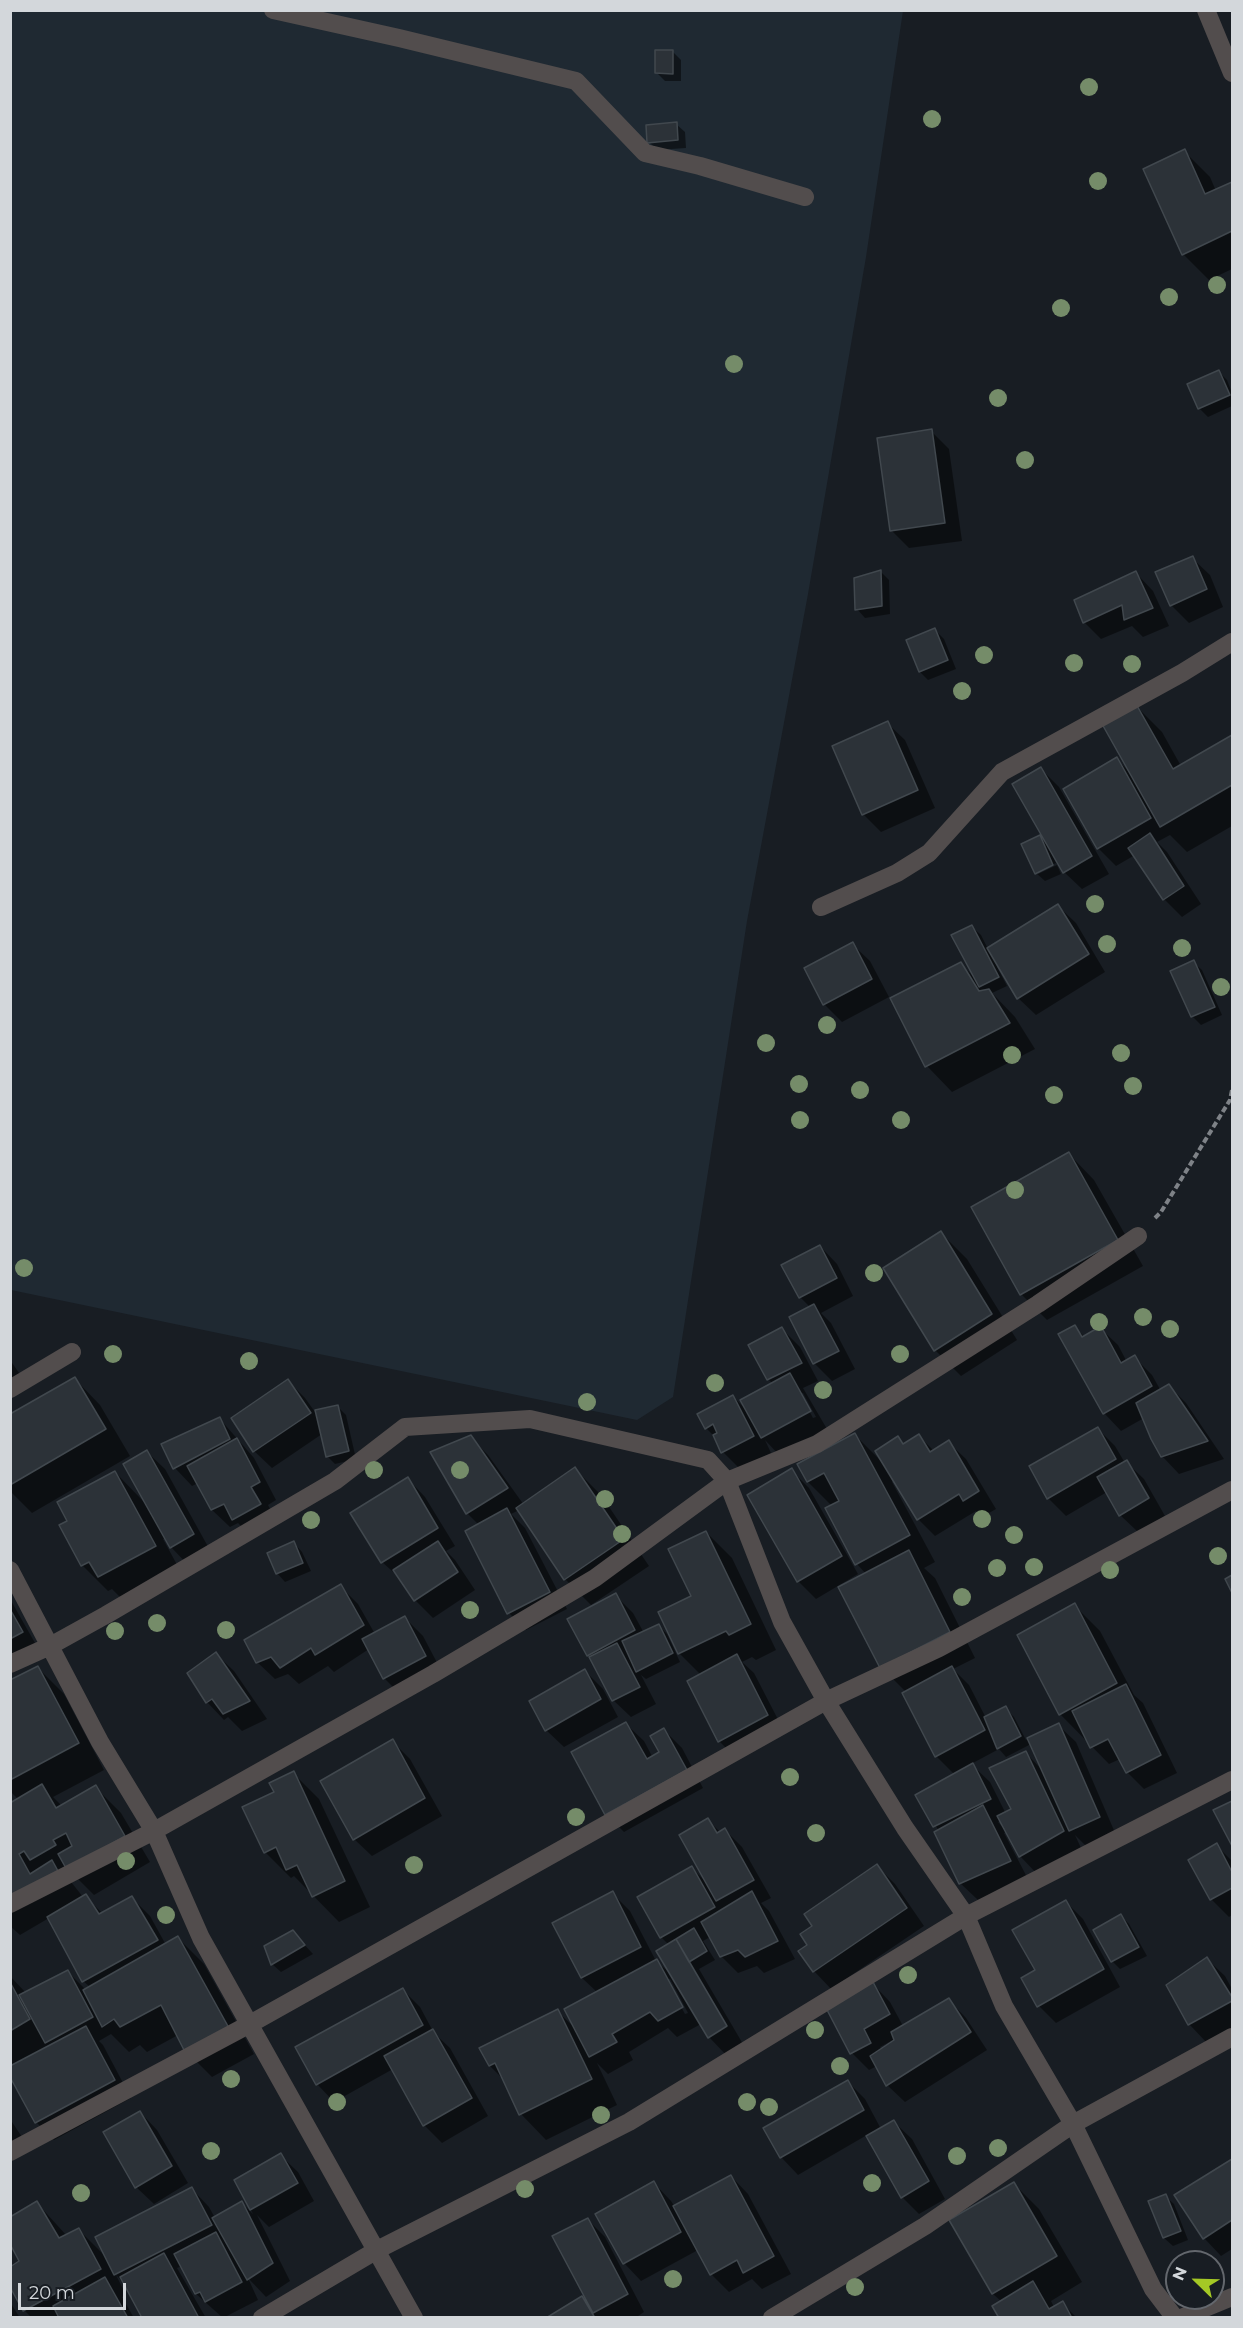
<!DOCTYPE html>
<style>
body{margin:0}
#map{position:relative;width:1243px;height:2328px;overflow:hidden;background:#181d23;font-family:Montserrat,sans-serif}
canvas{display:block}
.frame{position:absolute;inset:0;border:12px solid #d3d7db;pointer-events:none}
.north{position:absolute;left:1165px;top:2250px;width:60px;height:60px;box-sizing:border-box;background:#181d23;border:2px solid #63676d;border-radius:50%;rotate:293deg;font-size:16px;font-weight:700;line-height:24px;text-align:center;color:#d3d7db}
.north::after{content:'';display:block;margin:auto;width:21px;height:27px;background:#a4c825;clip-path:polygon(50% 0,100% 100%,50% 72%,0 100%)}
.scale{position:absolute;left:18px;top:2283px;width:108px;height:27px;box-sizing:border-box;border:3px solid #d3d7db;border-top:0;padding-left:8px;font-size:18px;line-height:21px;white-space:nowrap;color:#d3d7db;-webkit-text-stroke:4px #181d23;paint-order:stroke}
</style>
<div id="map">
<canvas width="1243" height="2328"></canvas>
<div class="frame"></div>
<div class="north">N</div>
<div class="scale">20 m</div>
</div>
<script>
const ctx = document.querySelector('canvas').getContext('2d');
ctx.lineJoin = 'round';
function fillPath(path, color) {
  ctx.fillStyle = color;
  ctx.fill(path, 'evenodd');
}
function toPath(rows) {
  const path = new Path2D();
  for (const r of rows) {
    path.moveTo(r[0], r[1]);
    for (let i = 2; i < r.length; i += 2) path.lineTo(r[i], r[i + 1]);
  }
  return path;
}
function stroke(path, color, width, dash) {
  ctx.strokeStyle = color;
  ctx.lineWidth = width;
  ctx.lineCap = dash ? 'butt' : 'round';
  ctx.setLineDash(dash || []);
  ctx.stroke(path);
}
const built = toPath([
 [10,11,903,11,866,257,808,594,747,921,673,1397,637,1420,11,1290]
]);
const shadow = toPath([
 [673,52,681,60,681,81,665,81,657,73],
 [676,124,685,132,686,148,657,150,649,142],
 [1184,151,1210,177,1216,191,1232,183,1232,269,1209,280,1183,254],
 [1218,371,1227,380,1232,393,1232,406,1208,417,1199,408],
 [931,431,949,449,962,541,909,548,891,530],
 [1192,558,1210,575,1223,607,1189,623,1171,605],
 [881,572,889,580,890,614,865,618,857,609],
 [1136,573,1153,591,1169,626,1143,637,1132,626,1101,639,1084,622],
 [935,630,944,639,956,669,928,680,920,672],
 [1136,706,1162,732,1181,766,1232,737,1232,826,1187,852,1170,835,1157,842,1167,852,1201,904,1182,917,1164,899,1135,855,1116,866,1098,848,1117,759,1129,772],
 [887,723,905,740,935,808,881,832,864,815,834,747],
 [1041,769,1059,787,1109,874,1082,889,1064,872,1054,854,1052,855,1056,863,1038,871,1038,874,1057,865,1061,874,1045,881,1036,873,1039,837,1049,847],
 [1058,906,1076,923,1105,972,1036,1015,1018,998,999,966,997,967,1007,986,992,993,1015,1017,1035,1049,952,1092,927,1066,961,964,975,978,972,927,981,935,988,949],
 [852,944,870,961,889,997,842,1022,824,1004,806,968],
 [1193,962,1202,970,1222,1015,1201,1025,1193,1017,1172,972],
 [1069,1154,1094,1180,1143,1266,1047,1320,1021,1294],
 [941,1233,967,1259,1017,1340,961,1376,935,1350],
 [820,1246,837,1264,853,1296,821,1313,831,1323,855,1369,832,1381,814,1363,791,1318,810,1307,800,1297],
 [1074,1327,1085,1337,1100,1328,1118,1345,1127,1362,1134,1357,1152,1375,1161,1391,1169,1386,1186,1403,1224,1459,1179,1474,1162,1456,1144,1418,1121,1431,1104,1413],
 [782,1329,800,1347,818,1381,803,1388,827,1429,779,1455,765,1440,771,1453,740,1469,723,1452,715,1437,706,1428,733,1396,745,1409,773,1384,768,1379],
 [800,1393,803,1393,816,1417,813,1418],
 [10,1360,24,1380,10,1388],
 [75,1379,100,1405,130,1456,32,1513,10,1491,10,1416],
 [288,1381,305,1398,315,1412,337,1406,346,1415,356,1459,335,1464,327,1456,322,1434,272,1468,254,1451],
 [220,1419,254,1458,276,1500,268,1505,277,1522,251,1536,238,1523,230,1527,212,1510,198,1483,192,1486,175,1468,163,1445],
 [1098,1429,1115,1446,1125,1463,1126,1462,1144,1479,1165,1516,1138,1532,1120,1515,1107,1492,1066,1516,1048,1498,1031,1467],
 [855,1435,881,1461,898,1438,905,1445,919,1436,934,1451,948,1442,966,1459,996,1509,982,1517,976,1511,935,1536,918,1519,894,1480,892,1482,935,1562,924,1568,935,1578,975,1658,953,1669,969,1685,986,1718,1005,1708,1014,1717,1026,1740,1058,1725,1076,1742,1116,1835,1088,1848,1075,1835,1081,1848,1037,1874,1020,1856,1007,1831,1004,1833,1028,1879,978,1900,960,1883,939,1831,917,1796,955,1775,936,1756,906,1692,881,1667,866,1574,857,1564,827,1509,832,1506,808,1482,799,1465],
 [1031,1744,1042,1770,1026,1753,1013,1810,1006,1814,990,1782,971,1764,999,1749,1006,1757],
 [1001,1820,1005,1830,998,1822],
 [470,1437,488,1455,524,1505,575,1469,601,1495,649,1566,591,1605,565,1579,519,1510,511,1514,525,1528,567,1609,526,1630,509,1613,479,1525,467,1513],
 [147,1452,165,1469,211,1552,188,1565,171,1547,166,1538,163,1539,181,1572,125,1602,112,1589,108,1591,82,1565,61,1526,69,1521,115,1472,144,1502],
 [791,1470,809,1488,858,1574,816,1599,798,1581],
 [408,1479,425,1497,455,1546,446,1551,455,1560,475,1590,433,1618,415,1600,401,1579,382,1562,352,1514],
 [706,1532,732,1558,776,1650,756,1660,752,1657,742,1662,754,1673,785,1733,737,1759,719,1741,701,1675,680,1654,660,1612,693,1597],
 [294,1543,302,1552,311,1571,285,1582,277,1573],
 [340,1586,358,1604,375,1634,405,1618,423,1636,443,1674,402,1696,384,1678,369,1649,334,1672,328,1666,299,1684,288,1674,275,1679,257,1662],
 [615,1595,633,1613,644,1633,659,1626,667,1634,680,1662,646,1679,641,1675,656,1704,631,1717,613,1700,592,1659,588,1655],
 [10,1599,39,1650,10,1666],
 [1074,1605,1100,1631,1134,1695,1143,1703,1177,1773,1144,1789,1127,1772,1120,1759,1109,1764,1060,1714],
 [216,1654,234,1671,267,1719,242,1731,228,1717,224,1720,207,1702],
 [38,1668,64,1694,104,1770,53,1797,62,1806,95,1787,121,1813,150,1862,94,1895,74,1875,68,1878,83,1897,85,1896,103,1914,132,1898,150,1916,166,1945,178,1938,204,1964,254,2054,212,2077,186,2051,178,2035,147,2052,140,2045,129,2052,111,2034,99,2041,103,2045,131,2098,54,2140,36,2122,10,2074,10,1976,26,1993,67,1971,86,1990,90,1987,83,1981,49,1918,20,1935,10,1926,10,1805,19,1800,10,1791,10,1682],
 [585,1671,603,1689,618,1717,564,1747,546,1730],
 [626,1724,644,1741,653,1758,661,1753,664,1730,682,1748,703,1788,624,1832,606,1814],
 [392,1741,410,1759,442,1816,372,1856,354,1839],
 [293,1773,319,1799,370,1907,339,1922,294,1876,291,1878,265,1852,276,1793],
 [1232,1803,1232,1843,1215,1811],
 [708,1820,720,1832,725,1830,742,1847,771,1898,761,1903,769,1911,795,1959,764,1973,757,1966,738,1973,721,1956,710,1937,703,1941,715,1960,699,1969,743,2044,726,2055,709,2037,701,2024,677,2037,668,2028,629,2052,633,2060,608,2074,597,2063,617,2105,546,2140,521,2114,505,2081,490,2066,557,2011,574,2027,598,1993,582,1978,554,1923,612,1893,630,1911,656,1961,671,1974,669,1945,661,1937,692,1868,706,1882],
 [666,1979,670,1979,688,2013,685,2014],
 [1216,1845,1232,1861,1232,1915,1229,1917,1211,1899],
 [877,1866,895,1884,924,1926,831,1989,814,1971,809,1945,814,1926],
 [1066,1902,1083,1919,1120,1987,1056,2023,1039,2006,1037,1970],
 [1121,1916,1129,1924,1147,1956,1120,1969,1112,1961],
 [301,1941,313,1954,281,1972,272,1964],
 [1207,1959,1225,1976,1232,1989,1232,2028,1206,2042,1189,2024],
 [873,1984,890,2002,903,2026,949,2000,966,2018,987,2050,905,2102,887,2085,877,2066,869,2070,852,2053],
 [895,2039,896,2041,882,2050,880,2047],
 [403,1990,420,2007,434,2033,450,2048,488,2116,442,2143,424,2125,393,2069,334,2102,317,2084],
 [848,2082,865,2099,881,2129,894,2122,912,2139,945,2199,919,2214,902,2197,867,2135,798,2175,781,2157],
 [140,2112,157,2130,188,2183,154,2204,136,2187],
 [10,2119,28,2146,10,2157],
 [280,2155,298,2172,314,2201,269,2227,257,2215,290,2281,266,2297,248,2278,258,2300,223,2318,195,2293,182,2266,177,2268,206,2318,144,2318,126,2285,116,2275,126,2295,122,2297,134,2318,32,2318,24,2310,21,2261,37,2203,67,2236,79,2230,106,2257,192,2189,209,2207,215,2218,242,2203,253,2214,236,2181],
 [1232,2161,1232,2249,1221,2256,1204,2238],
 [731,2176,748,2194,791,2274,762,2289,752,2279,729,2292,711,2274,698,2250,641,2281,624,2263,654,2183,671,2201,675,2207],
 [1013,2183,1039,2209,1082,2282,1051,2301,1054,2307,1062,2303,1077,2318,1001,2318,1002,2302,993,2294,951,2221],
 [1165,2196,1174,2204,1188,2240,1173,2246,1164,2238,1150,2202],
 [588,2220,605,2237,644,2312,635,2318,549,2318,582,2298,591,2307],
 [10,2302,20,2318,10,2318]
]);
const building = toPath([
 [655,50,673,50,673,74,655,73,655,50],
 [677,122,678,140,647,143,646,125,677,122],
 [1185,149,1205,194,1232,182,1232,231,1182,255,1143,169,1185,149],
 [1219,370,1230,395,1198,409,1187,384,1219,370],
 [932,429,945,523,890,531,877,438,932,429],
 [1193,556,1207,589,1170,606,1155,572,1193,556],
 [881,570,882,606,855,610,854,578,881,570],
 [1136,571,1153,608,1124,620,1122,605,1083,623,1074,600,1136,571],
 [935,628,948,660,919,672,906,640,935,628],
 [1136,704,1173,769,1232,735,1232,785,1160,827,1102,724,1136,704],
 [888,721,918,790,862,815,832,746,888,721],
 [1117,757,1151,818,1097,849,1063,789,1117,757],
 [1041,767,1092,856,1063,873,1012,784,1041,767],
 [1150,833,1184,886,1163,900,1128,848,1150,833],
 [1040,835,1053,865,1035,874,1021,844,1040,835],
 [1058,904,1089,954,1017,999,987,948,1058,904],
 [972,925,999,977,979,987,951,935,972,925],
 [853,942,872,979,823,1005,804,968,853,942],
 [1194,960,1215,1007,1191,1017,1170,971,1194,960],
 [961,962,979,991,989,989,1010,1023,925,1067,890,998,961,962],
 [1069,1152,1118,1240,1020,1295,971,1207,1069,1152],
 [941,1231,992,1314,934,1351,883,1268,941,1231],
 [820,1245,837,1278,799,1298,781,1265,820,1245],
 [814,1304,839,1351,813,1364,789,1317,814,1304],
 [1075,1325,1082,1337,1101,1326,1121,1363,1135,1355,1152,1386,1103,1414,1058,1334,1075,1325],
 [782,1327,802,1363,767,1380,748,1345,782,1327],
 [790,1373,811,1411,761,1438,740,1400,790,1373],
 [75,1377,106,1429,10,1485,10,1414,75,1377],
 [288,1379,311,1413,253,1452,231,1418,288,1379],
 [1169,1384,1208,1441,1161,1457,1151,1439,1136,1403,1169,1384],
 [733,1395,754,1436,721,1453,713,1435,717,1433,713,1424,705,1429,697,1414,733,1395],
 [338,1405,349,1451,326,1457,315,1410,338,1405],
 [220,1417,230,1439,173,1469,161,1444,220,1417],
 [1098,1427,1116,1459,1047,1499,1029,1466,1098,1427],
 [855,1433,910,1535,855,1565,825,1508,839,1501,824,1473,807,1482,797,1464,855,1433],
 [919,1434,930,1452,949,1440,979,1491,963,1501,959,1494,917,1520,875,1451,898,1436,903,1444,919,1434],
 [471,1435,508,1488,466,1514,430,1452,471,1435],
 [237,1438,260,1482,251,1487,261,1504,232,1520,224,1504,211,1510,187,1466,237,1438],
 [147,1450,194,1534,170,1548,123,1464,147,1450],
 [1127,1460,1149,1498,1119,1516,1097,1477,1127,1460],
 [575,1467,624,1539,564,1580,516,1508,575,1467],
 [792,1468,842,1556,797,1582,747,1495,792,1468],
 [115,1471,156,1546,98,1577,89,1562,81,1566,59,1525,67,1521,57,1502,115,1471],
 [408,1477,438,1528,381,1563,350,1513,408,1477],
 [507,1508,550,1592,507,1614,465,1531,507,1508],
 [706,1531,751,1624,729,1635,726,1631,678,1654,658,1612,691,1596,668,1549,706,1531],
 [294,1541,303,1563,276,1574,267,1553,294,1541],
 [438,1541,458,1572,414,1601,393,1570,438,1541],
 [909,1550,950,1632,880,1668,838,1587,909,1550],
 [1232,1575,1232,1593,1225,1579,1232,1575],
 [341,1584,364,1625,315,1655,311,1648,280,1668,271,1657,256,1663,244,1640,341,1584],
 [616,1593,635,1630,587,1656,567,1619,616,1593],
 [1075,1603,1117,1683,1059,1715,1017,1635,1075,1603],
 [10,1609,23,1632,10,1639,10,1609],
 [405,1616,426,1656,383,1679,362,1639,405,1616],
 [659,1624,673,1653,636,1672,622,1641,659,1624],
 [617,1643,640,1687,612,1701,589,1657,617,1643],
 [216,1652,250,1701,223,1714,212,1699,206,1703,187,1673,216,1652],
 [737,1654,768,1715,718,1742,687,1681,737,1654],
 [38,1666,79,1743,10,1780,10,1680,38,1666],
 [952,1666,985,1730,935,1757,902,1693,952,1666],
 [585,1669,601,1699,545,1731,529,1701,585,1669],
 [1126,1684,1161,1755,1126,1773,1108,1739,1090,1748,1072,1711,1126,1684],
 [1006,1706,1021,1736,997,1749,984,1717,1006,1706],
 [626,1722,647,1759,659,1752,650,1736,664,1728,687,1770,605,1815,571,1752,626,1722],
 [1059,1723,1100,1817,1069,1831,1027,1738,1059,1723],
 [393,1739,425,1798,353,1840,320,1781,393,1739],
 [1026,1751,1064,1831,1019,1857,997,1816,1011,1809,989,1768,1026,1751],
 [973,1763,991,1799,933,1827,915,1795,973,1763],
 [294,1771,345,1881,312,1897,297,1865,286,1870,276,1847,264,1853,242,1807,274,1792,269,1783,294,1771],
 [42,1784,56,1808,96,1785,125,1836,67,1870,58,1854,72,1846,66,1833,53,1840,56,1845,30,1860,24,1851,19,1854,30,1874,52,1860,58,1871,10,1900,10,1803,42,1784],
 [1232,1801,1232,1846,1213,1810,1232,1801],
 [983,1805,1011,1861,959,1884,934,1832,983,1805],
 [708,1818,717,1833,725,1828,754,1880,716,1901,679,1835,708,1818],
 [1217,1843,1232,1872,1232,1888,1210,1900,1188,1860,1217,1843],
 [877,1864,907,1908,813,1972,798,1951,807,1945,800,1934,812,1926,804,1914,877,1864],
 [692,1866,715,1907,660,1938,637,1897,692,1866],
 [613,1891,641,1947,581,1978,552,1923,613,1891],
 [752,1891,778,1941,745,1957,738,1950,720,1957,701,1922,752,1891],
 [86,1894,99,1914,132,1896,158,1940,82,1982,47,1917,86,1894],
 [1066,1900,1104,1969,1037,2007,1021,1978,1035,1970,1012,1930,1066,1900],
 [1121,1914,1139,1947,1111,1962,1093,1930,1121,1914],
 [694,1928,707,1951,689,1962,676,1939,694,1928],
 [293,1930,305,1945,271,1965,264,1946,293,1930],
 [178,1936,229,2028,185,2052,161,2005,120,2027,114,2019,102,2027,83,1990,178,1936],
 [676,1939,727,2026,708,2038,656,1951,676,1939],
 [1207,1957,1232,1997,1232,2001,1188,2025,1166,1985,1207,1957],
 [657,1959,683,2007,658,2021,650,2012,612,2034,617,2042,589,2057,564,2009,657,1959],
 [68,1970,93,2017,45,2043,19,1995,68,1970],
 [10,1982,30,2019,10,2031,10,1982],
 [873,1982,890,2014,864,2029,871,2043,850,2054,826,2008,873,1982],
 [403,1988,423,2025,316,2085,295,2047,403,1988],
 [949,1998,971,2032,886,2086,870,2056,894,2040,891,2032,949,1998],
 [558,2009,592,2079,519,2115,495,2063,489,2066,479,2048,558,2009],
 [86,2026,115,2080,35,2123,10,2077,10,2066,86,2026],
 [433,2029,472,2098,423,2126,384,2056,433,2029],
 [848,2080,864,2110,780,2158,763,2128,848,2080],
 [140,2111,172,2166,135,2188,103,2132,140,2111],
 [894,2120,929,2181,901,2198,866,2136,894,2120],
 [281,2153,298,2183,250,2210,234,2180,281,2153],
 [1232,2159,1232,2220,1203,2239,1174,2195,1232,2159],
 [731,2175,774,2256,743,2273,737,2260,710,2275,673,2206,731,2175],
 [654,2181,681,2232,623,2264,595,2214,654,2181],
 [1014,2182,1057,2256,992,2294,949,2220,1014,2182],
 [192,2187,212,2225,114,2275,95,2237,192,2187],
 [1166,2194,1181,2231,1163,2238,1148,2201,1166,2194],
 [37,2201,59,2238,79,2228,101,2269,23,2311,10,2287,10,2267,19,2261,10,2244,10,2217,37,2201],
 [242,2201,273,2263,247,2280,212,2218,242,2201],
 [588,2218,628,2294,593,2313,552,2236,588,2218],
 [216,2232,242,2282,205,2302,200,2292,195,2294,174,2254,216,2232],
 [164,2253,199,2318,142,2318,120,2277,164,2253],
 [105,2277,128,2318,59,2318,53,2306,105,2277],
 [1033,2281,1049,2309,1063,2301,1072,2318,999,2318,992,2306,1033,2281],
 [582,2296,595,2318,546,2318,582,2296]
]);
const path = toPath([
 [1155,1218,1161,1212,1230,1100,1232,1090]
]);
const lane = toPath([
 [273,10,399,38,576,81,645,153,700,166,805,197]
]);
const street = toPath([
 [1206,10,1232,73],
 [821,907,897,873,929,853,1002,772,1182,673,1232,642],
 [10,1389,72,1352],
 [10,1570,100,1742,154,1831,201,1938,414,2318],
 [10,1664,50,1646,106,1615,335,1481,405,1427,530,1419,708,1460,727,1481,782,1622,826,1701,905,1828,966,1916,1004,2006,1073,2124,1153,2289,1175,2318],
 [10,1904,154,1831,433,1674,595,1578,727,1481,817,1444,1038,1304,1138,1236],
 [10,2152,250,2024,826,1701,939,1648,1232,1490],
 [262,2318,377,2250,629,2122,966,1916,1232,1780],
 [772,2318,925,2226,1073,2124,1232,2037],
 [1181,2318,1232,2297]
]);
const trees = [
 [1089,87],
 [932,119],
 [1098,181],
 [1217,285],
 [1169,297],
 [1061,308],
 [734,364],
 [998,398],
 [1025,460],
 [984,655],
 [1074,663],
 [1132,664],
 [962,691],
 [1095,904],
 [1107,944],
 [1182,948],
 [1221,987],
 [827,1025],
 [766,1043],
 [1121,1053],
 [1012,1055],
 [799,1084],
 [1133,1086],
 [860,1090],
 [1054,1095],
 [800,1120],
 [901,1120],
 [1015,1190],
 [24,1268],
 [874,1273],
 [1143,1317],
 [1099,1322],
 [1170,1329],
 [113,1354],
 [900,1354],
 [249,1361],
 [715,1383],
 [823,1390],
 [587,1402],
 [374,1470],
 [460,1470],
 [605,1499],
 [982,1519],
 [311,1520],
 [622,1534],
 [1014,1535],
 [1218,1556],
 [1034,1567],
 [997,1568],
 [1110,1570],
 [962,1597],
 [470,1610],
 [157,1623],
 [226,1630],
 [115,1631],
 [790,1777],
 [576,1817],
 [816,1833],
 [126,1861],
 [414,1865],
 [166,1915],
 [908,1975],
 [815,2030],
 [840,2066],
 [231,2079],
 [337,2102],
 [747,2102],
 [769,2107],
 [601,2115],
 [998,2148],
 [211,2151],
 [957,2156],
 [872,2183],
 [525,2189],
 [81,2193],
 [673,2279],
 [855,2287]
];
fillPath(built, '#1f2932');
fillPath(shadow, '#0007');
fillPath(building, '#2c3238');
stroke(building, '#41484e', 1.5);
stroke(path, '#7e8287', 4, [6, 3]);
stroke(lane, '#524d4d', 18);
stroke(street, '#524d4d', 18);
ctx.fillStyle = '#758c69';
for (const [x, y] of trees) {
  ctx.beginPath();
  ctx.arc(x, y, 9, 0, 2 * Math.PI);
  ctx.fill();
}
</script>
